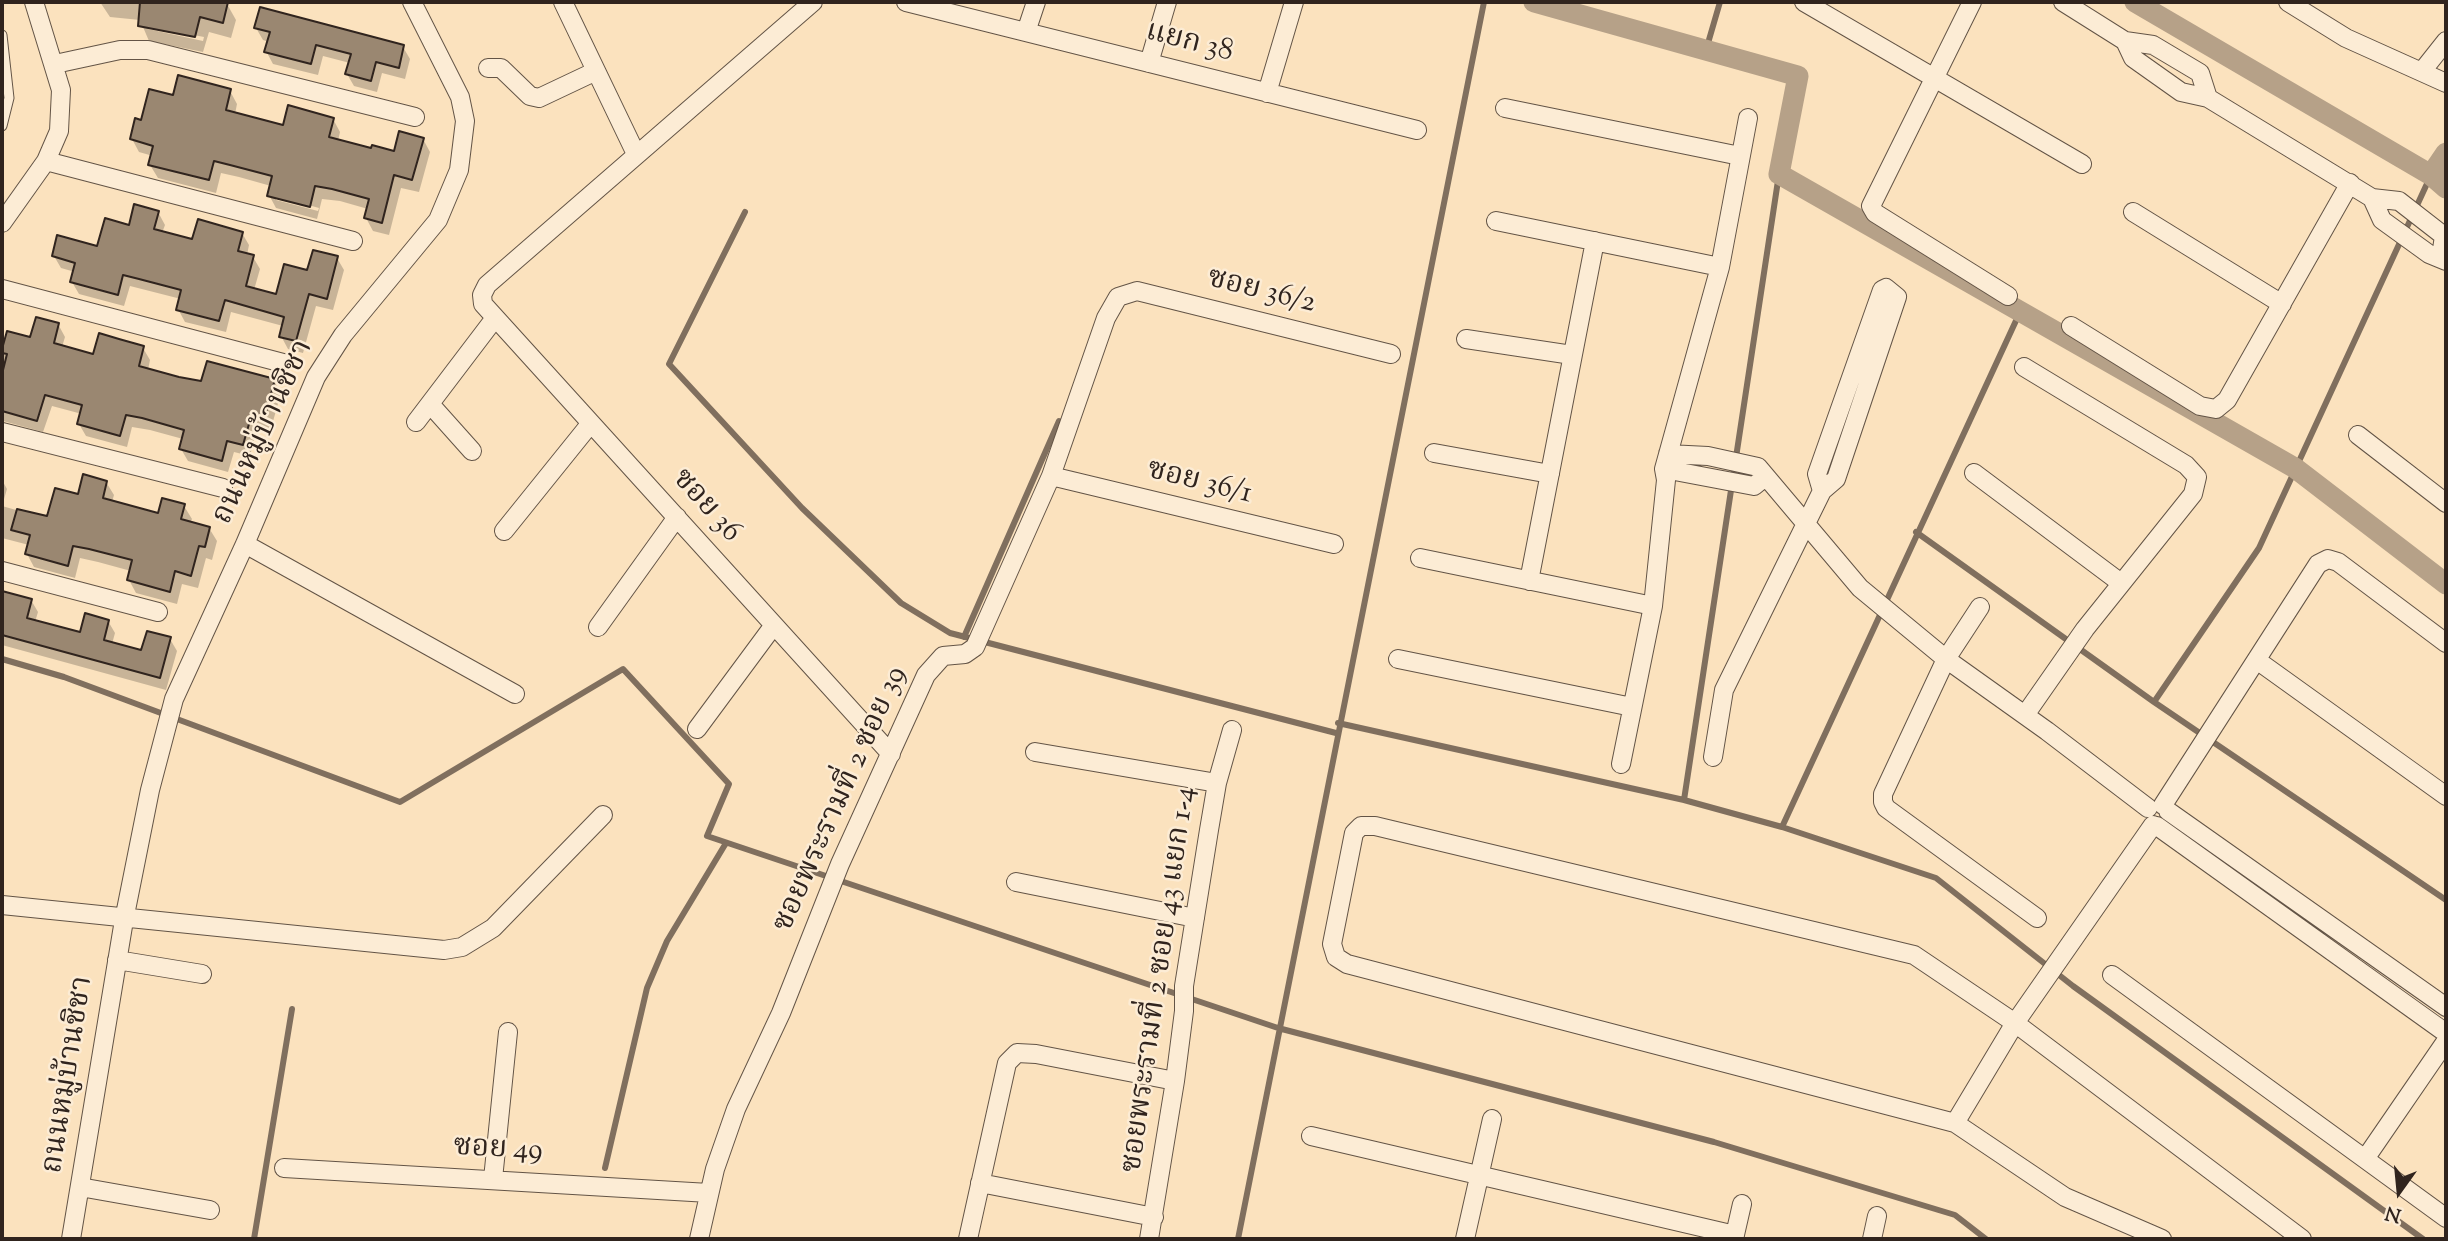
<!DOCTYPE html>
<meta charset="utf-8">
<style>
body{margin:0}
#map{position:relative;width:2448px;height:1241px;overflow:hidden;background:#fbe2be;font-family:"Sorts Mill Goudy",serif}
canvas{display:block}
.frame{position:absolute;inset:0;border:4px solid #30241e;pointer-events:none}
.north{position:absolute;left:2364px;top:1157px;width:70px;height:70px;-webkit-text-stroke:5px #fcecd5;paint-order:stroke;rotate:195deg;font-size:19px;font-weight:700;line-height:28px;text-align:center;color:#30241e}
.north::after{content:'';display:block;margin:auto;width:24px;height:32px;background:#30241e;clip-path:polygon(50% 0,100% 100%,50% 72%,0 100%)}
</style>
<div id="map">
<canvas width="2448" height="1241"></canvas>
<div class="frame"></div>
<div class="north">N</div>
</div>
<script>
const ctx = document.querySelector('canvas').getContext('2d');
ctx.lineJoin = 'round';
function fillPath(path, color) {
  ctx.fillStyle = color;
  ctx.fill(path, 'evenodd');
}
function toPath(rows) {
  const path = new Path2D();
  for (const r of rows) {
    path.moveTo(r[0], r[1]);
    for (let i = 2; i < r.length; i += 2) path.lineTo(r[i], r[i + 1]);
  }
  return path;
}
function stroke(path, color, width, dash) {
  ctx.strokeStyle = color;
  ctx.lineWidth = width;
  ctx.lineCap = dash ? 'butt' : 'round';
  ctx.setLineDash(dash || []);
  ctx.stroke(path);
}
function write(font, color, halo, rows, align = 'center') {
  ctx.font = font + ' "Sorts Mill Goudy","Noto Serif Thai",serif';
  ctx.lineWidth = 5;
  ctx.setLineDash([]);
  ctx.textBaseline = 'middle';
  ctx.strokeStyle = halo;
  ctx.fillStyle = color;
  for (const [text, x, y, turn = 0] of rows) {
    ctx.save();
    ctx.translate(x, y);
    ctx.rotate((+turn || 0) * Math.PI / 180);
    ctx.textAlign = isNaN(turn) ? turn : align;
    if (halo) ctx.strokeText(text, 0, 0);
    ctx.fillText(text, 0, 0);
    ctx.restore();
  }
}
const shadow = toPath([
 [100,2,219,2,227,4,236,20,231,38,209,32,203,52,149,41,140,20,110,17],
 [148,26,204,37,203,41,148,29],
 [256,28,403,47,410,59,405,79,382,73,377,92,354,86,347,74,350,63,323,56,318,75,273,64,266,51,269,42,263,40],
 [230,91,237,104,235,114,284,127,333,119,340,132,338,141,395,154,423,139,430,152,419,192,401,188,389,235,373,231,366,218,368,209,340,201,322,199,317,219,276,208,269,195,271,186,239,177,221,173,216,193,158,178,150,165,153,156,139,152,132,139,142,122,174,97],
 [276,196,319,208,318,211,276,200],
 [158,212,165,225,162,233,193,241,242,233,249,245,247,255,253,257,260,269,254,290,278,296,308,272,337,258,344,270,333,310,316,306,303,353,288,349,281,336,283,326,231,312,226,332,185,322,178,309,181,299,130,286,124,306,79,294,72,282,75,272,61,268,54,256,99,248],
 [58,324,65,337,62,347,94,356,143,348,150,360,148,370,203,383,274,381,281,393,270,432,257,428,250,456,234,452,228,472,188,461,181,449,183,439,150,430,132,427,127,447,86,436,79,424,82,414,52,406,43,432,3,421,2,356,8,333,31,339],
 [2,480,7,489,2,506,48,519,79,496,106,482,114,495,112,502,159,515,184,506,192,519,190,523,209,528,217,541,212,560,206,558,198,588,182,584,177,604,136,593,129,580,131,571,98,562,80,558,75,578,34,567,27,554,29,545,2,538],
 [2,592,31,600,38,612,35,622,81,635,108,621,115,633,112,644,143,652,170,639,177,651,166,690,2,645]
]);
const stream = toPath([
 [1706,50,1720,2],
 [745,212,669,364,802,508,901,603,950,633,1336,733],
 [1916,532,2154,702,2259,548,2431,175],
 [964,637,1059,421],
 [2,659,64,677,400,802,623,669,729,784,707,836,1278,1028,1714,1142,1955,1215,1986,1239],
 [2154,702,2446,900],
 [1338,723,1684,800,1782,827,1936,878,2073,986,2423,1239],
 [1684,800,1779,174],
 [1782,827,2020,312],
 [605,1168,647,988,667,941,726,843],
 [254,1239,292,1009],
 [1238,1239,1484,2]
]);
const canal = toPath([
 [1534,2,1798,76,1779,174,2295,468,2446,584],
 [2135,2,2431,175,2446,188],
 [2431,175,2446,153]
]);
const building = toPath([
 [140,2,228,2,223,23,200,17,195,37,138,26,140,2],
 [260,7,404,45,399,68,376,62,371,81,345,74,351,54,316,45,311,64,264,52,270,32,254,28,260,7],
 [178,75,231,89,226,110,283,125,288,105,334,118,329,137,371,148,372,145,394,151,399,131,424,138,412,180,394,175,382,223,364,218,369,199,332,189,315,186,310,207,267,196,272,176,230,165,214,161,209,180,148,165,153,146,130,139,135,118,141,120,149,89,173,95,178,75],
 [134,204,159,211,154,229,192,239,198,219,243,232,238,251,254,255,246,286,276,294,284,264,307,270,313,250,338,256,327,299,309,294,296,341,279,337,284,317,225,300,219,321,176,310,181,290,139,279,123,275,118,295,70,282,75,263,52,256,57,235,97,246,105,218,129,225,134,204],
 [36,317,59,323,54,343,93,354,99,333,119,339,144,346,139,366,179,377,201,381,207,361,275,379,264,420,251,417,243,445,227,441,222,461,179,449,184,430,142,418,126,415,120,436,77,424,82,405,45,395,37,421,2,411,2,374,7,354,2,353,2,349,7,331,30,337,36,317],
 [83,474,107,481,103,498,158,513,162,498,185,504,181,519,210,527,205,547,199,546,191,576,175,571,170,592,127,580,132,560,89,549,73,546,68,566,25,554,30,535,11,530,17,509,47,516,55,488,78,494,83,474],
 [2,591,32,599,27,618,80,632,85,613,109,620,104,640,141,650,147,631,171,637,160,678,2,635,2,591]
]);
const service = toPath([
 [2,35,9,98,2,126]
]);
const minor = toPath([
 [563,2,636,154],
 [813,2,487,285,482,295,483,304,891,754],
 [906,2,1417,130],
 [1804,2,2082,164],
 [1972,2,1871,206,1875,213,2008,296],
 [2063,2,2125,41,2153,45,2200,73,2208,98],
 [2288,2,2346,38,2446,83],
 [1026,32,1036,2],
 [2125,41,2133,58,2181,92,2208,98,2372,198,2399,201,2444,236,2441,256],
 [1149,63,1167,2],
 [55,64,120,50,148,50,415,117],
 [488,68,501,68,530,96,539,98,594,72],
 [2423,70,2446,41],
 [1267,93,1294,2],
 [1505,108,1740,156],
 [46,161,353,241],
 [2372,198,2382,220,2429,254,2446,261],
 [2133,212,2282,304],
 [1496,221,1720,267],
 [2,223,46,161,59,131,61,90,34,2],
 [2,289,283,363],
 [2071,326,2200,406,2216,409,2227,400,2350,183],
 [1466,339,1572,355],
 [2024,367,2186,465,2197,477,2193,494,2085,629,2025,715],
 [430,404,472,451],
 [416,422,495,318],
 [2,432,223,488],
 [2358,435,2446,503],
 [1434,453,1550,474],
 [1668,454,1708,456,1758,467,1860,588,1946,659,2047,731,2148,808],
 [1664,469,1754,486,1765,477],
 [1974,473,2121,583],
 [1051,476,1334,544],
 [504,531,591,423],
 [245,544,515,694],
 [1420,558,1653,606],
 [2,571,158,612],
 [1529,581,1595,241],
 [1980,607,1946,659,1883,794,1883,802,1886,808,2037,918],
 [598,627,677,517],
 [1398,659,1632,707],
 [2258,661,2446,796],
 [697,729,774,625],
 [1035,752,1217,783],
 [1713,757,1724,690,1822,491,1836,479,1897,297,1886,288,1882,290,1817,474,1822,491],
 [1621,764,1653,606,1666,480,1664,469,1720,267,1748,118],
 [2163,805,2318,564,2328,559,2338,562,2446,643],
 [2168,811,2446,1007],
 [2153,825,2015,1023,2302,1239],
 [2157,826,2446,1033],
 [1016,882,1195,918],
 [2,905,444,950,462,947,493,928,603,815],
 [117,960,202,974],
 [2112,975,2446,1218],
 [1955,1123,1347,964,1336,957,1332,944,1354,833,1361,826,1375,826,1914,955,2015,1023,1955,1123,2065,1197,2162,1239],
 [1311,1136,1735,1235],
 [2365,1159,2446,1041],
 [284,1168,709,1193],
 [493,1179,508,1032],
 [980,1183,1154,1217],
 [80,1187,210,1210],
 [71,1239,124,920,150,790,174,699,245,544,316,377,343,335,438,220,459,170,465,121,460,97,412,2],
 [699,1239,715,1169,736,1109,781,1013,840,864,926,675,943,656,965,654,975,647,1051,476,1106,318,1118,297,1137,291,1391,354],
 [968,1239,1007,1063,1017,1053,1036,1054,1175,1081],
 [1149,1239,1175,1081,1184,1011,1184,986,1209,830,1217,783,1232,730],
 [1465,1239,1492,1119],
 [1734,1239,1742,1204],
 [1872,1239,1877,1216]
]);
const streetNames = [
 ["แยก 38",1189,44,14],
 ["ซอย 36/2",1261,293,14],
 ["ถนนหมู่บ้านชิชา",265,433,-65],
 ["ซอย 36/1",1199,484,14],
 ["ซอย 36",705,507,48],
 ["ซอยพระรามที่ 2 ซอย 39",842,800,-66],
 ["ซอยพระรามที่ 2 ซอย 43 แยก 1-4",1161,980,-82],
 ["ถนนหมู่บ้านชิชา",70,1075,-81],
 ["ซอย 49",498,1151,3]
];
fillPath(shadow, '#0003');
stroke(stream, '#806f5e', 6);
stroke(canal, '#b6a188', 21);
fillPath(building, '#9a8771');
stroke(building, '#30241e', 2);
stroke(service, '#635446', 11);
stroke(minor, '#635446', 20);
stroke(service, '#fcecd5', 9);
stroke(minor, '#fcecd5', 18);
write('30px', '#30241e', '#fcecd5', streetNames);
</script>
